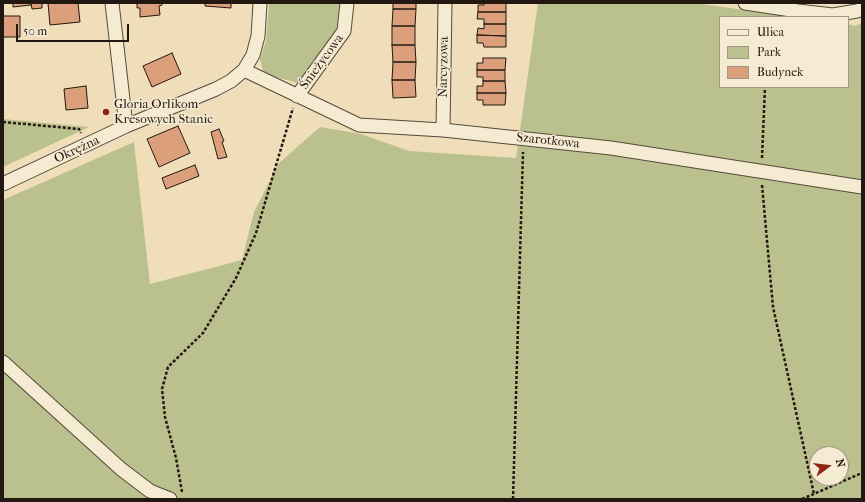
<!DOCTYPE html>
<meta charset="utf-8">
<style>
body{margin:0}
#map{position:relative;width:865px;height:502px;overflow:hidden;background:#efdeb9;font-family:"IM FELL French Canon",serif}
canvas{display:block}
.frame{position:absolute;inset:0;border:4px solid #221811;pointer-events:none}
.legend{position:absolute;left:719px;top:16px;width:130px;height:72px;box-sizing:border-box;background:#f5ead2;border:1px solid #a19685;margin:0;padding:5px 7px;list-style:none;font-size:12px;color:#221811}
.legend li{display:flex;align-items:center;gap:8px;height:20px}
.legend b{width:20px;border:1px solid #a19685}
.north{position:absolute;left:809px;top:446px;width:40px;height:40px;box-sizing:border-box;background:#f5ead2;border:1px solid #a19685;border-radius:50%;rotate:75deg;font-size:11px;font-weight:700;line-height:16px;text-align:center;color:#221811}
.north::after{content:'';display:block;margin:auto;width:14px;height:18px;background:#8f2418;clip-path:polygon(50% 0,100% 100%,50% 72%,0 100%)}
.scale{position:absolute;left:16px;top:24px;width:113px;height:18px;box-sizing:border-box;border:2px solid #221811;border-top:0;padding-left:5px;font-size:12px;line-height:14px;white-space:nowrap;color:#221811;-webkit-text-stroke:3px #f5ead2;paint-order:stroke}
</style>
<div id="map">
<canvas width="865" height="502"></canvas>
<div class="frame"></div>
<ul class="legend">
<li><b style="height:5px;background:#f5ead2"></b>Ulica</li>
<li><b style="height:11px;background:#bbc18e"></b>Park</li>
<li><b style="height:11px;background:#dc9f7b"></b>Budynek</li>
</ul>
<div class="north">N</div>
<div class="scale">50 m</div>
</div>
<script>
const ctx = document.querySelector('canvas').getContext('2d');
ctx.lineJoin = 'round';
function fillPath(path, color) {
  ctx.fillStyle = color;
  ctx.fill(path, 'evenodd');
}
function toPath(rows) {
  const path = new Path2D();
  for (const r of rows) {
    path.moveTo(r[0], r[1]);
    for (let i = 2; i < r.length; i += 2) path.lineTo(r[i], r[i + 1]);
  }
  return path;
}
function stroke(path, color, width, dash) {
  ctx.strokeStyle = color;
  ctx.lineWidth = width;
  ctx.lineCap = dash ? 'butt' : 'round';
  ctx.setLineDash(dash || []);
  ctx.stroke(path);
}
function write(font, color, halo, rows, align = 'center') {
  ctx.font = font + ' "IM FELL French Canon",serif';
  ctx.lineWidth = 3;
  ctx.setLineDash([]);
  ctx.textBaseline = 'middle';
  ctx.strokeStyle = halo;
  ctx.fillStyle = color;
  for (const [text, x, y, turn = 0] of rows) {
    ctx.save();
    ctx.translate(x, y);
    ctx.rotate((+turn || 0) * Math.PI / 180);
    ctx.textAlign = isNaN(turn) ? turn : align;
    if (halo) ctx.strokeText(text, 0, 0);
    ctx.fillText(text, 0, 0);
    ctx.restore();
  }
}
const green = toPath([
 [269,3,340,3,341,22,322,53,298,83,264,74,260,59,266,41],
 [538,3,695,3,795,17,720,17,720,87,848,87,848,24,855,26,862,23,862,499,3,499,3,200,134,142,150,284,242,260,254,212,279,163,320,127,361,134,409,151,516,158],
 [817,454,841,454,841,478,817,478],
 [3,119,89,127,3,167]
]);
const building = toPath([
 [13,3,31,3,31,5,13,7,13,3],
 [31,3,42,3,42,8,32,9,31,3],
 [48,3,78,3,80,22,50,25,48,3],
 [137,3,162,3,162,5,159,6,160,15,140,17,140,8,137,8,137,3],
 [205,3,231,3,231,8,205,6,205,3],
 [393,3,416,3,416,9,393,9,393,3],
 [484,3,506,3,506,12,478,12,478,5,484,5,484,3],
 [393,9,416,9,415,26,392,26,393,9],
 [478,12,506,12,506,24,484,24,484,19,477,19,478,12],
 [3,16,20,16,20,37,3,37,3,16],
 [484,24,506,24,506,36,477,35,478,28,484,29,484,24],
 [392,26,415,26,415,45,392,45,392,26],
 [477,35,506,36,506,47,484,47,483,43,477,43,477,35],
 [392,45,415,45,416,62,393,62,392,45],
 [172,53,181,74,152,87,143,66,172,53],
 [483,58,506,58,505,70,477,70,477,63,483,63,483,58],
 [393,62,416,62,415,80,392,80,393,62],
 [477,70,505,70,505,81,483,81,483,77,477,77,477,70],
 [392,80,415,80,416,97,393,98,392,80],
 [483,81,505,81,506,93,477,93,477,86,483,86,483,81],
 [86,86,88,108,66,110,64,89,86,86],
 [477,93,506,93,505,105,483,105,483,100,477,100,477,93],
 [178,126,190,153,159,167,147,139,178,126],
 [219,129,224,141,222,142,227,157,218,159,211,132,219,129],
 [195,165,199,176,166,189,162,178,195,165]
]);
const path = toPath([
 [3,122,79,129,81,133],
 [762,158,765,87],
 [762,185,773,307,814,494],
 [182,492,176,458,165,417,162,389,168,367,203,333,236,278,256,233,293,108],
 [513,499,523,152],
 [802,499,862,473]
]);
const street = toPath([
 [112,3,126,126],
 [745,3,798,11,833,15,857,11,862,9],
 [244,70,359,125,443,130,611,148,862,187],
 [297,96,344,31,347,3],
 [443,130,445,3],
 [3,184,126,126,216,89,231,81,244,70,253,55,258,36,260,3],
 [3,362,121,469,150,491,170,499]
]);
const markers = [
 [106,112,4,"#8f2418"]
];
const streetNames = [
 ["Śnieżycowa",322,62,-54],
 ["Narcyzowa",444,67,-89],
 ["Szarotkowa",548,141,6],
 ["Okrężna",77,150,-25]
];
const poiNames = [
 ["Gloria Orlikom",114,105],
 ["Kresowych Stanic",114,120]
];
fillPath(green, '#bbc18e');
fillPath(building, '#dc9f7b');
stroke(building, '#221811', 1);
stroke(street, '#554a3b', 15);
stroke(path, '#221811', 2.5, [3, 2]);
stroke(street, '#f5ead2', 13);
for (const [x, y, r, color] of markers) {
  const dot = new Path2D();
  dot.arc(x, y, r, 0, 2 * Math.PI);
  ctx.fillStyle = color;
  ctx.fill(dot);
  stroke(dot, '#f5ead2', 1.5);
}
write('13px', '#221811', '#f5ead2', streetNames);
write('13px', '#221811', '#f5ead2', poiNames, 'left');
</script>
